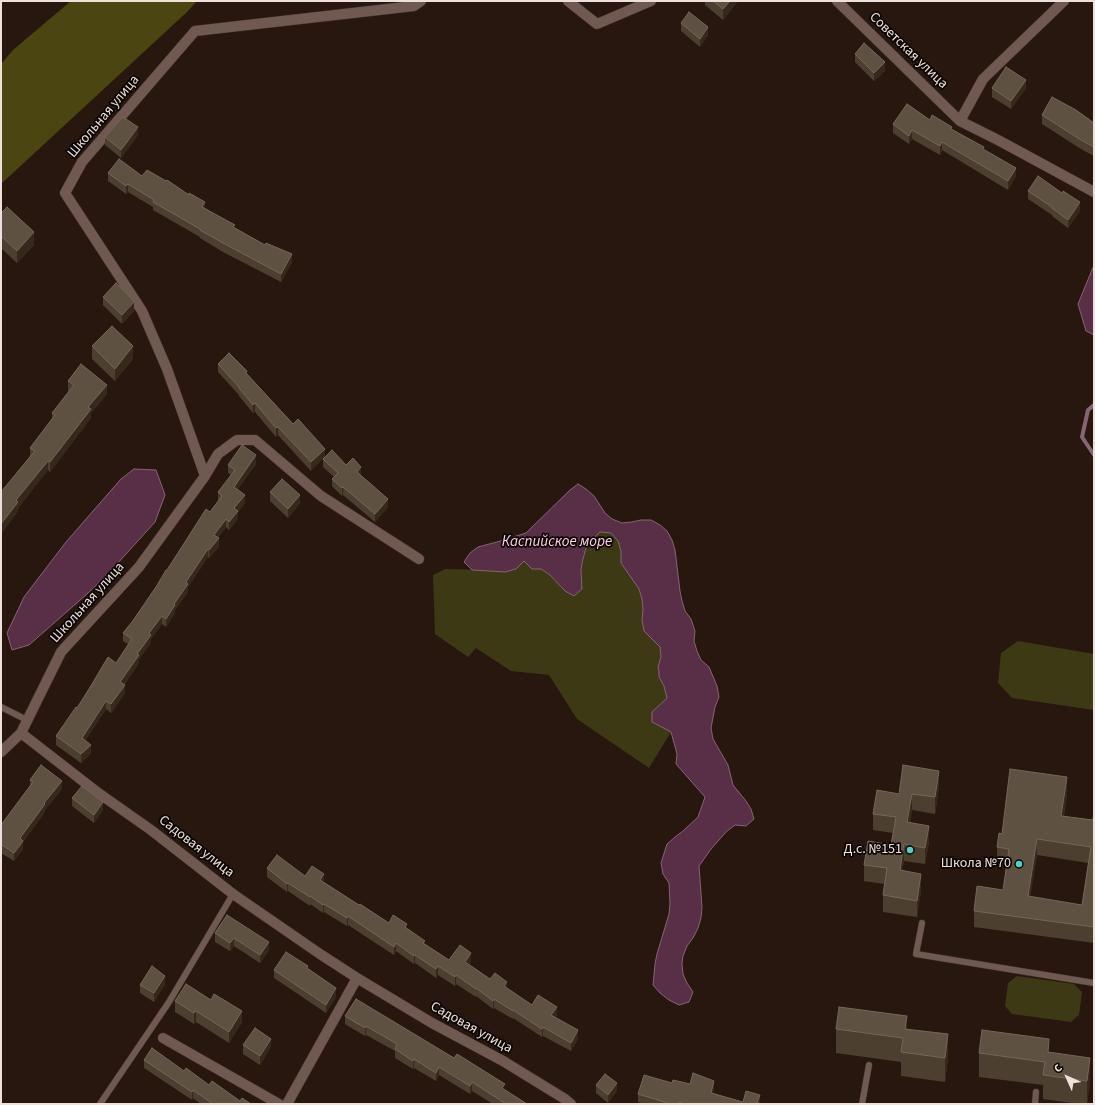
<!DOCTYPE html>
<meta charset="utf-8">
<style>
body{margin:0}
#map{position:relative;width:1095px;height:1105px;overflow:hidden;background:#28170f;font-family:"Source Sans 3",sans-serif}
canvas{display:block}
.frame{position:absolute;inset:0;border:2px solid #eee1dc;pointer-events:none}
.north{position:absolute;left:1047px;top:1057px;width:40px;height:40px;-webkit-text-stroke:3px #0b0503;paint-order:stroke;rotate:315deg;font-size:11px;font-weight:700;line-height:16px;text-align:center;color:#eee1dc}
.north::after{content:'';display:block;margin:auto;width:14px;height:18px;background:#eee1dc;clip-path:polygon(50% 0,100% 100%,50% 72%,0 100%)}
</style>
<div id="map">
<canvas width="1095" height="1105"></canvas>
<div class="frame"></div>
<div class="north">С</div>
</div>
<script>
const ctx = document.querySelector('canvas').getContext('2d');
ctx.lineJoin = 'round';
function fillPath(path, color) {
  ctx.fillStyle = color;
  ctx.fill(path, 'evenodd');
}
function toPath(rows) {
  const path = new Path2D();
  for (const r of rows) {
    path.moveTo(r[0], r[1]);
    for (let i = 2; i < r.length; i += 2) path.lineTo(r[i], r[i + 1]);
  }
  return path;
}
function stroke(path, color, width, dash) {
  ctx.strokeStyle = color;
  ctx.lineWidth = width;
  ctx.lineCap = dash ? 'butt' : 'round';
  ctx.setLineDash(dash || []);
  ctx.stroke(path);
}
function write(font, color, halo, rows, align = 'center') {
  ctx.font = font + ' "Source Sans 3",sans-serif';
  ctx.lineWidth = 3.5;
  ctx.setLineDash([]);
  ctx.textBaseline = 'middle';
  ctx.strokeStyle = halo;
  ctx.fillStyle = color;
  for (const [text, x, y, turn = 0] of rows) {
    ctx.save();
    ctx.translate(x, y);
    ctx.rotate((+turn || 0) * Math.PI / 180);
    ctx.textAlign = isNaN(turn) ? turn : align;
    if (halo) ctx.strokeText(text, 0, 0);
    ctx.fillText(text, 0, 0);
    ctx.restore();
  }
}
const green = toPath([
 [600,532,611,533,618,541,621,551,621,563,639,589,642,599,643,610,642,620,644,631,660,646,661,657,658,667,659,671,659,677,664,686,667,698,652,712,652,722,671,732,649,768,577,719,549,675,511,671,476,648,468,657,435,634,433,575,445,569,495,570,506,572,516,569,524,561,532,569,541,569,550,575,565,591,582,579,581,569,586,548,592,540],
 [1018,641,1094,654,1094,710,1012,698,998,683,1001,653],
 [1017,976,1074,984,1082,992,1079,1015,1071,1022,1012,1014,1005,1006,1008,983]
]);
const forest = toPath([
 [71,1,197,1,187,12,1,184,1,64,13,50]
]);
const water = toPath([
 [1094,265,1094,335,1086,331,1078,304,1094,265],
 [134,469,156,470,165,495,155,522,108,574,87,594,29,645,12,650,7,633,24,597,66,542,121,479,134,469],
 [578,484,586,489,594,496,605,513,612,519,622,523,632,522,641,520,651,520,660,525,667,531,672,540,675,550,680,591,682,601,685,611,691,619,695,631,694,641,697,651,701,660,709,667,717,686,719,697,715,707,711,728,713,739,728,765,733,785,746,801,751,809,754,819,746,826,735,825,726,832,711,849,699,866,702,907,701,918,698,928,693,938,687,946,683,956,682,963,683,974,687,983,693,992,689,1002,679,1005,669,1000,660,993,653,985,655,964,657,954,669,914,670,904,669,883,663,874,661,863,667,844,675,837,683,831,698,817,705,797,676,764,677,754,671,732,652,722,652,712,667,698,664,686,659,677,659,671,658,667,661,657,660,647,644,631,642,620,643,610,642,599,639,589,621,563,621,551,618,541,611,533,600,532,592,540,586,548,583,559,581,569,582,589,574,596,565,591,550,575,541,569,532,569,524,561,516,569,505,572,472,570,464,562,470,553,478,547,497,542,526,533,570,490,578,484]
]);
const stream = toPath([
 [1094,405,1088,410,1082,437,1094,455]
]);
const service = toPath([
 [1,707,27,720],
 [922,923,916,954,1094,983],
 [100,1104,169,1002,233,894],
 [862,1104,869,1065],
 [1035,1104,1036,1092]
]);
const minor = toPath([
 [568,1,597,24,651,1],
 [837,1,960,121,998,140,1094,192],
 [960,121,983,79,1064,1],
 [205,476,167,369,142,311,65,193,82,162,195,31,414,6,421,1],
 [21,733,97,792,151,830,233,894,320,954,357,978,432,1023,503,1061,565,1099,571,1104],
 [1,752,21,733,61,652,139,567,205,476,218,454,237,440,255,440,321,496,419,559],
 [163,1038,279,1104],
 [287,1104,357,978]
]);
const wall = toPath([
 [705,1,738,1,723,20,705,5],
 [681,23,708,35,700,47,681,31],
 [855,54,885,71,874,81,855,62],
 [992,88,1026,88,1011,109,992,97],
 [1042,115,1094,123,1094,156,1081,149,1042,124],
 [930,120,952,129,984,150,1016,176,1008,190,942,150,940,155,912,139,909,144,893,133,893,124],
 [138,135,121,158,105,145,105,137],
 [108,173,142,176,205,208,235,228,292,262,281,282,223,252,200,238,200,237,153,210,153,207,128,192,126,194,108,181],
 [1028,191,1080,211,1068,228,1052,216,1052,215,1028,199],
 [1,213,34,245,17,263,1,248],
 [103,297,134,311,122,324,103,305],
 [92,346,133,359,115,381,92,359],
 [218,364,247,374,293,424,325,449,311,471,278,435,276,437,255,412,253,413,239,396,239,395,218,372],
 [68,381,107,394,91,413,91,418,50,472,48,470,18,508,18,511,1,534,1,492,30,456,30,448,52,420,52,413,69,391,68,391],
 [323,459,346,465,361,475,361,476,388,507,375,522,343,495,342,496,332,486,332,479,334,477,323,467],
 [256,464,238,489,245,503,238,512,238,519,229,530,226,527,218,538,219,547,209,558,208,557,188,587,188,592,175,610,175,613,166,627,162,624,151,639,151,643,139,659,139,663,124,685,125,693,111,713,106,709,85,741,91,753,81,763,56,745,56,736,77,708,116,663,128,644,123,641,123,633,132,622,167,570,218,501,218,492,231,475,228,473,228,465],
 [270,492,300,503,288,518,270,501],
 [30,780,62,789,45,810,45,812,23,842,23,849,14,861,1,853,1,825,30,787],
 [939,787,935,814,912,810,910,823,929,842,925,864,904,861,902,871,921,890,917,917,883,912,883,895,884,884,864,881,864,865,891,845,893,833,873,830,873,814,899,794],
 [1067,793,1064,816,1093,820,1094,811,1094,943,974,927,974,911,1003,890,1007,865,997,863,997,847,1002,834],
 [1037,855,1088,863,1082,905,1030,897],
 [72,798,103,810,94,823,72,806],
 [267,868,305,876,324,882,359,905,389,923,407,929,425,944,449,960,471,961,469,964,490,979,507,988,532,1005,557,1015,555,1017,578,1039,571,1051,543,1036,542,1037,513,1018,513,1019,494,1008,493,1009,476,996,476,997,456,984,455,986,438,975,436,978,415,963,414,964,396,951,394,955,348,925,347,926,324,912,323,913,310,904,310,906,288,891,287,892,267,877],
 [227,915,269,950,260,963,234,946,230,951,215,942,215,933],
 [274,970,336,997,326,1013,274,978],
 [165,984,154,1002,140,993,140,985],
 [175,1001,242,1022,229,1043,196,1022,194,1024,175,1012],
 [345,1016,505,1090,527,1104,493,1104,472,1091,470,1094,439,1075,436,1081,414,1068,413,1069,395,1058,395,1051,366,1035,365,1036,345,1024],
 [836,1029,907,1029,948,1058,945,1082,901,1076,901,1062,836,1053],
 [243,1045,271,1047,260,1065,243,1054],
 [1049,1052,1090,1082,1087,1104,1079,1104,1043,1099,1043,1085,979,1077,979,1053],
 [144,1060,184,1071,209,1085,240,1101,251,1104,201,1104,193,1098,192,1100,144,1068],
 [672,1083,690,1084,714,1089,713,1093,743,1102,760,1103,766,1104,644,1104,638,1102,638,1094],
 [596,1085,617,1091,608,1103,596,1093]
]);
const shadedWall = toPath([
 [730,1,738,1,723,20,723,9],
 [708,27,708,35,700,47,700,39],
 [885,62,885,71,874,81,874,73],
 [1026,80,1026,88,1011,109,1011,101],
 [138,127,138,135,121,158,121,150],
 [912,130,912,139,909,144,909,136],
 [942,142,942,150,940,155,940,146],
 [1016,168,1016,176,1008,190,1008,181],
 [128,184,128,192,126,194,126,186],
 [205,202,205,210,202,207],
 [1080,202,1080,211,1068,228,1068,220],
 [34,232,34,245,17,263,17,251],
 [292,254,292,262,281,282,281,274],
 [134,302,134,311,122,324,122,315],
 [133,346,133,359,115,381,115,369],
 [107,385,107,394,91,413,91,418,50,472,50,462,88,407],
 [255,403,255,412,253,413,253,405],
 [278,427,278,435,276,437,276,428],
 [325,449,325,457,311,471,311,462],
 [256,455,256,464,234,495,234,487],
 [48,461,48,470,18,508,18,511,1,534,1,524,16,500],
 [361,467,361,475,357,480,357,472],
 [343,487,343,495,342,496,342,488],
 [245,495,245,503,238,512,238,519,229,530,229,522,234,508],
 [300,495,300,503,288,518,288,509],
 [388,499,388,507,375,522,375,514],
 [226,519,226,527,215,543,219,538,219,547,209,558,209,550,214,535],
 [208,549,208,557,188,587,188,592,175,610,175,613,166,627,166,619,174,604,186,582],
 [162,616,162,624,151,639,151,643,139,659,139,663,120,690,120,682,149,633],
 [125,685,125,693,111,713,111,704],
 [106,701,106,709,82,746,82,738],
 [91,745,91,753,81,763,81,754],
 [939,771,939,787,935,814,935,797],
 [1067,777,1067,793,1061,832,1061,816],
 [62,781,62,789,45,810,45,812,23,842,23,849,14,861,14,853,20,838,44,803],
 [912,794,912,810,907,839,907,822],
 [103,802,103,810,94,823,94,815],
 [929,826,929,842,925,864,925,848],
 [1037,839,1037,855,1028,913,1028,896],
 [904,844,904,861,900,887,900,870],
 [324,874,324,882,320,880],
 [921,874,921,890,917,917,917,901],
 [288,883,288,891,287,892,287,884],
 [324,904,324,912,323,913,323,905],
 [348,916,348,925,347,926,347,918],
 [234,938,234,946,230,951,230,943],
 [269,942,269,950,260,963,260,955],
 [396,943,396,951,394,955,394,947],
 [471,953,471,961,465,970,465,962],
 [415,955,415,963,414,964,414,956],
 [438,966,438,975,436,978,436,969],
 [456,975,456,984,455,986,455,977],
 [165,976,165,984,154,1002,154,993],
 [507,982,507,990,504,986],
 [336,988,336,997,326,1013,326,1005],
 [494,999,494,1008,493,1009,493,1001],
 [557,1007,557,1015,551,1023,551,1015],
 [196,1011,196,1022,194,1024,194,1013],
 [242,1011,242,1022,229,1043,229,1032],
 [907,1016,907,1040,905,1029],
 [366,1026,366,1035,365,1036,365,1028],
 [543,1027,543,1036,542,1037,542,1029],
 [578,1030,578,1039,571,1051,571,1043],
 [948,1034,948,1058,945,1082,945,1058],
 [271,1039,271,1047,260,1065,260,1056],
 [1049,1039,1049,1063,1048,1052],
 [1090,1058,1090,1082,1087,1104,1087,1081],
 [414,1059,414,1068,413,1069,413,1061],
 [439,1067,439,1075,436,1081,436,1073],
 [714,1081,714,1089,711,1101,711,1093],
 [472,1082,472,1091,470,1094,470,1086],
 [617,1083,617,1091,608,1103,608,1095],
 [193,1090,193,1098,192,1100,192,1092],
 [760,1095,760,1103,757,1103]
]);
const building = toPath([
 [713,1,730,1,723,9,713,1],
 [689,12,708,27,700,39,681,23,689,12],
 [864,43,885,62,874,73,855,54,864,43],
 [1006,67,1026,80,1011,101,992,88,1006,67],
 [1052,97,1076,110,1094,123,1094,147,1081,140,1042,115,1052,97],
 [907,104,930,120,932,115,952,127,951,129,984,147,983,149,1016,168,1008,181,942,142,940,146,912,130,909,136,893,124,907,104],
 [123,117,138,127,121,150,105,137,123,117],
 [119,159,142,176,147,170,166,181,167,180,189,195,189,193,205,202,202,207,235,225,233,227,265,245,266,243,292,254,281,274,223,243,200,230,200,229,153,202,154,200,128,184,126,186,108,173,119,159],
 [1038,176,1062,193,1063,191,1080,202,1068,220,1052,208,1052,207,1028,191,1038,176],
 [7,207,34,232,17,251,1,236,1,213,7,207],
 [116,283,131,298,134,302,122,315,103,297,116,283],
 [112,326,133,346,115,369,92,346,112,326],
 [229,353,247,371,246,373,293,424,298,419,325,449,311,462,278,427,276,428,255,403,253,405,239,388,239,387,218,364,229,353],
 [81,364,107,385,88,407,91,409,50,462,48,461,16,500,18,502,1,524,1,492,35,451,30,448,55,415,52,413,74,385,68,381,81,364],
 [242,445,256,455,234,487,245,495,234,508,238,511,229,522,226,519,214,535,219,538,209,550,208,549,186,582,188,584,174,604,175,605,166,619,162,616,149,633,151,635,137,654,139,655,120,682,125,685,111,704,106,701,82,738,91,745,81,754,56,736,76,707,77,708,89,689,108,657,116,663,132,639,123,633,132,622,156,587,166,570,167,570,206,509,210,512,222,496,218,492,235,470,228,465,242,445],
 [332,450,346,465,353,458,361,467,357,472,388,499,375,514,343,487,342,488,332,479,338,473,323,459,332,450],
 [282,479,300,495,288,509,270,492,282,479],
 [41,765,62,781,44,803,45,804,20,838,23,841,14,853,1,844,1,825,33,782,30,780,41,765],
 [903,765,939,771,935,797,912,794,907,822,929,826,925,848,904,844,900,870,921,874,917,901,883,895,887,868,864,865,868,841,891,845,896,817,873,814,877,790,899,794,903,765],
 [1010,769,1067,777,1061,816,1093,820,1094,811,1094,927,974,911,977,886,1003,890,1009,849,997,847,999,833,1002,834,1010,769],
 [1037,839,1091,847,1082,905,1028,896,1037,839],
 [82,786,103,802,94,815,72,798,82,786],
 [277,855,305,876,312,866,324,874,320,880,359,905,360,904,389,923,393,915,407,924,405,927,425,941,423,943,449,960,460,945,471,953,465,962,490,979,495,973,507,982,504,986,532,1005,538,995,557,1007,551,1015,578,1030,571,1043,543,1027,542,1029,513,1010,513,1011,494,999,493,1001,476,988,476,989,456,975,455,977,438,966,436,969,415,955,414,956,396,943,394,947,348,916,347,918,324,904,323,905,310,896,310,897,288,883,287,884,267,868,277,855],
 [227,915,269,942,260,955,234,938,230,943,215,933,227,915],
 [286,952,308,966,307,968,336,988,326,1005,274,970,286,952],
 [152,966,165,976,154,993,140,985,152,966],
 [186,984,211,1000,214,994,242,1011,229,1032,196,1011,194,1013,175,1001,186,984],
 [356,999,454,1058,457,1054,505,1084,502,1088,527,1104,506,1104,472,1082,470,1086,439,1067,436,1073,414,1059,413,1061,395,1049,397,1044,366,1026,365,1028,345,1016,356,999],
 [839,1007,907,1016,905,1029,948,1034,945,1058,901,1052,903,1038,836,1029,839,1007],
 [255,1028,271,1039,260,1056,243,1045,255,1028],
 [982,1030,1049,1039,1048,1052,1090,1058,1087,1081,1043,1075,1045,1062,979,1053,982,1030],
 [152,1048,184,1071,186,1068,209,1085,212,1081,240,1101,242,1098,251,1104,213,1104,193,1090,192,1092,144,1060,152,1048],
 [693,1073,714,1081,711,1093,743,1102,746,1091,760,1095,757,1103,766,1104,685,1104,679,1102,678,1104,671,1104,638,1094,644,1075,672,1083,673,1080,690,1084,693,1073],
 [605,1074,617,1083,608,1095,596,1085,605,1074]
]);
const markers = [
 [910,850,4,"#53cdc9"],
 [1019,864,4,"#53cdc9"]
];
const streetNames = [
 ["Советская улица",908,51,44],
 ["Школьная улица",104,117,-50],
 ["Школьная улица",88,603,-48],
 ["Садовая улица",196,847,38],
 ["Садовая улица",471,1028,29]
];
const poiNames = [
 ["Д.с. №151",902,850],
 ["Школа №70",1011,864]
];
const waterNames = [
 ["Каспийское море",557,543]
];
fillPath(green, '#3d3915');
fillPath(forest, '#4b4512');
fillPath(water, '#592f48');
stroke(water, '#866474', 1);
stroke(stream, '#866474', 4);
stroke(service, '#413430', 7);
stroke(minor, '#413430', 11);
stroke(service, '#6f5950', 6);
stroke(minor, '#6f5950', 10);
fillPath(wall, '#4c3f30');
fillPath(shadedWall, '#36281b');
fillPath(building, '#5e5142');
stroke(building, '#74675a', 1);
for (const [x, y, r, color] of markers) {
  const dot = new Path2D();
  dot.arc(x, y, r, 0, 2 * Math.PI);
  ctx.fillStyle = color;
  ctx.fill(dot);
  stroke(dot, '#0b0503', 1.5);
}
write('14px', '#eee1dc', '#0b0503', streetNames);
write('14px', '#eee1dc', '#0b0503', poiNames, 'right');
write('italic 15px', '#ffd1e9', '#0b0503', waterNames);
</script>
